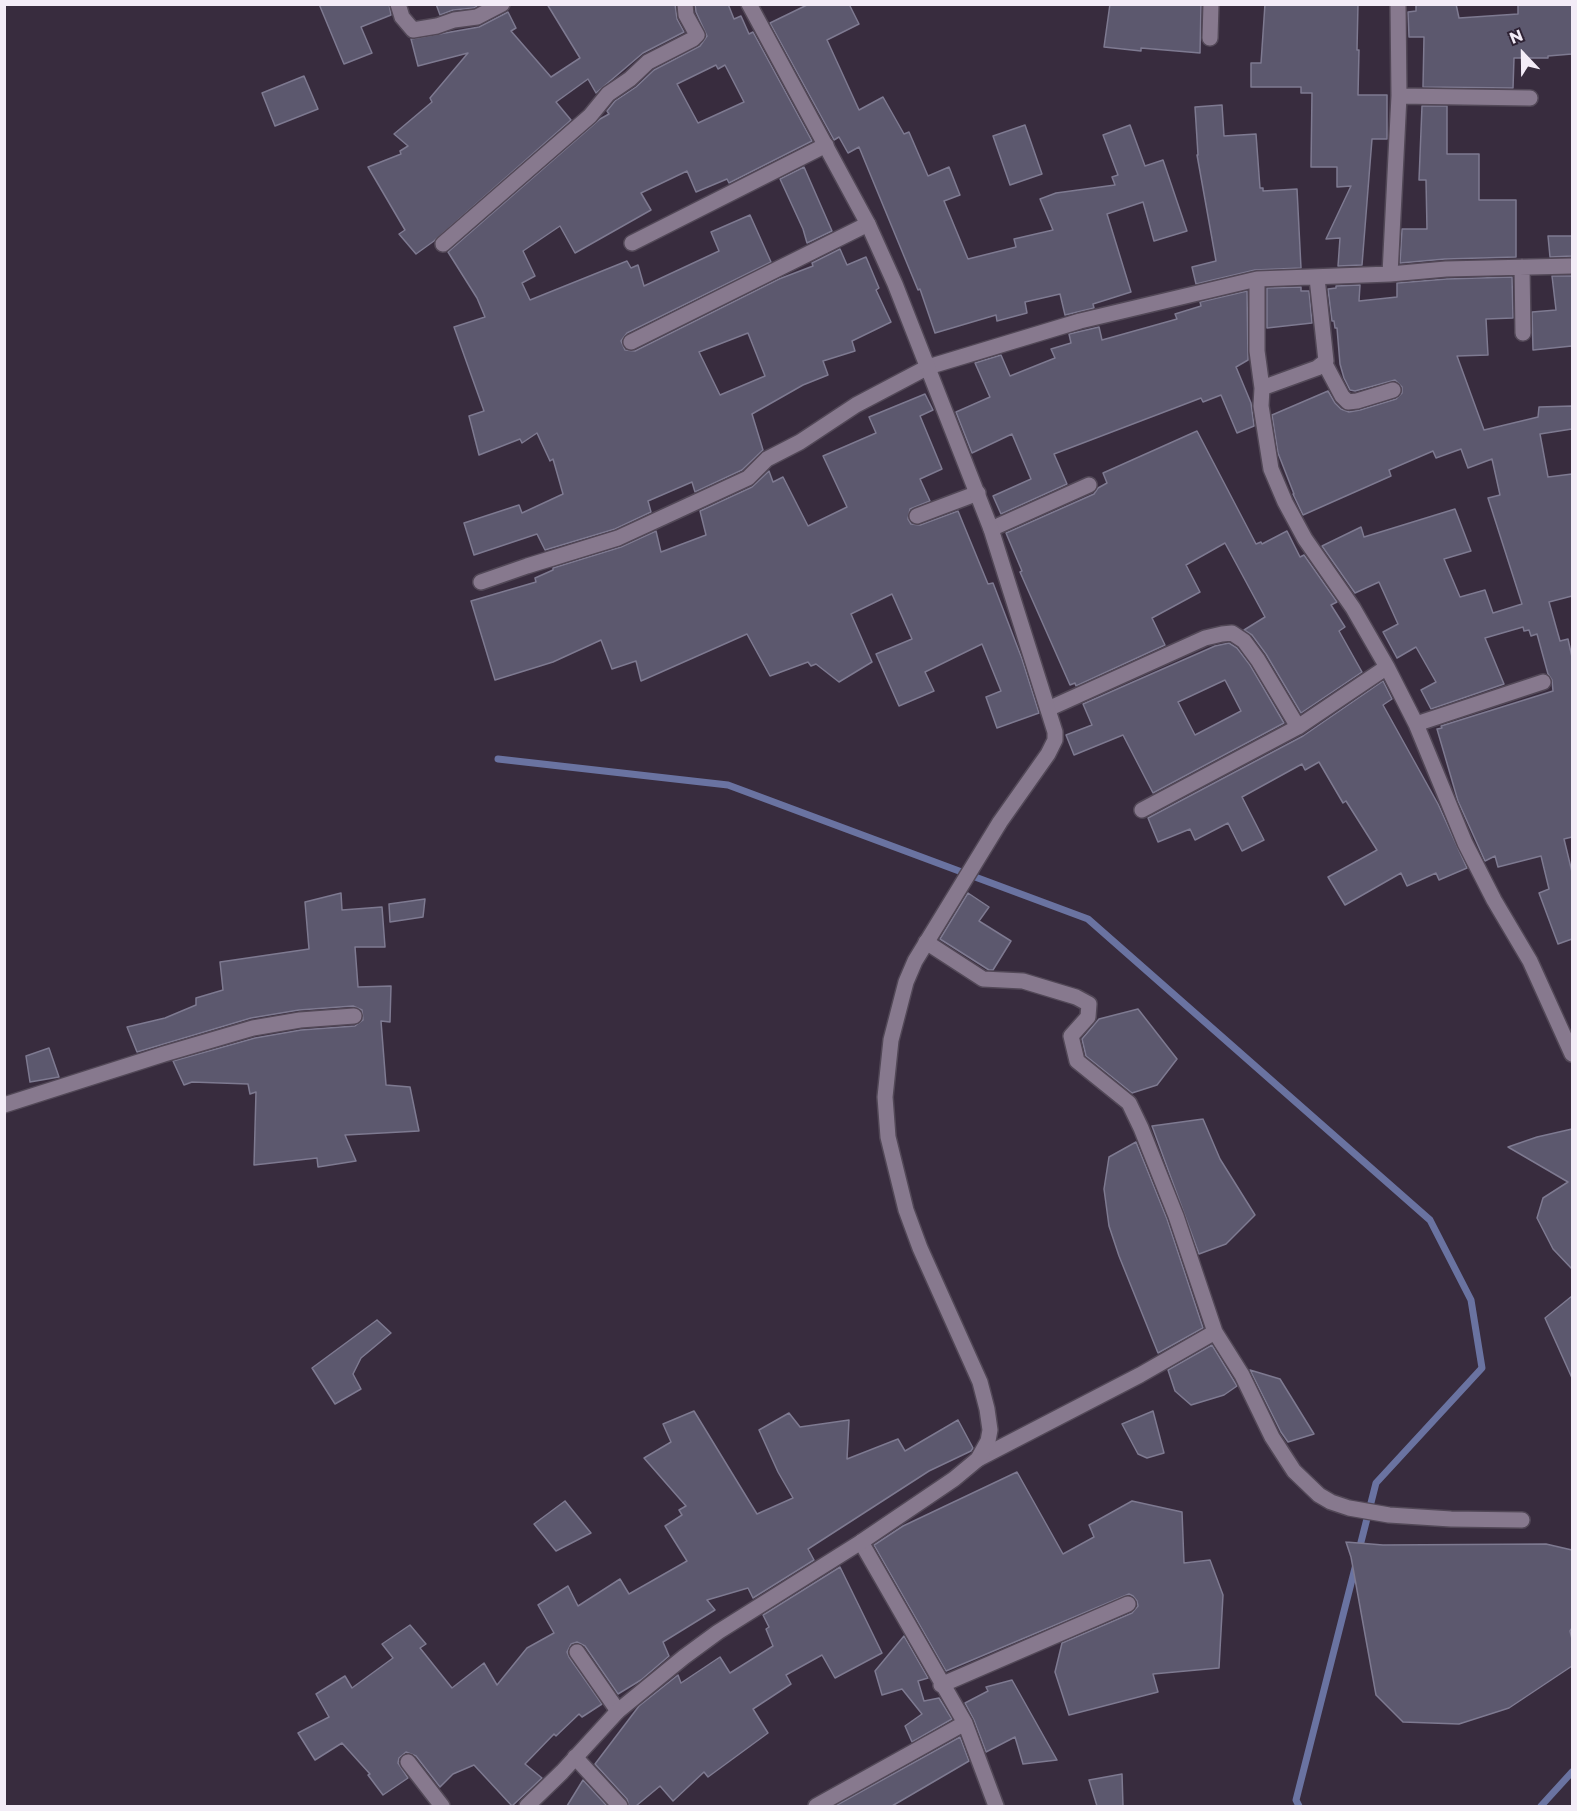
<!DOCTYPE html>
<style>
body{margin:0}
#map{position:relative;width:1577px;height:1811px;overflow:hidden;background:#382c3e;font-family:Montserrat,sans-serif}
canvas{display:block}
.frame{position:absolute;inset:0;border:6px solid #f3ecf7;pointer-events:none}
.north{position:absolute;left:1493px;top:24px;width:60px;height:60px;-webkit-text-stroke:4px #2e2234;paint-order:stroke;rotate:338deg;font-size:16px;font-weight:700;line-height:24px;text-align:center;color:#f3ecf7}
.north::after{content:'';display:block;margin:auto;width:21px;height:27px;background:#f3ecf7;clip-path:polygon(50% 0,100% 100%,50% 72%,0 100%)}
</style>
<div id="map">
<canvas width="1577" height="1811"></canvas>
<div class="frame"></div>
<div class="north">N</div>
</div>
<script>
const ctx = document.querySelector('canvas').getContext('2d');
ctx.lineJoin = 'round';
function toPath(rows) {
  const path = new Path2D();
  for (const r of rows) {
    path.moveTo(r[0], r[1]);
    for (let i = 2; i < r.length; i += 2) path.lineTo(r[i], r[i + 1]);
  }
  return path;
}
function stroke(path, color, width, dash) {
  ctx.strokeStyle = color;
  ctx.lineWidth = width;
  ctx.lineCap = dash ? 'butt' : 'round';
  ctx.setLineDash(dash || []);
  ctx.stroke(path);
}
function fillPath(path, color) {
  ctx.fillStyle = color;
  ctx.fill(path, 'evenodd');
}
const stream = toPath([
 [498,759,728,785,1088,919,1430,1220,1471,1300,1482,1368,1376,1483,1359,1550],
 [1299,1806,1296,1800,1356,1564],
 [1541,1806,1572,1772]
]);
const building = toPath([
 [319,4,389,4,391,15,361,27,372,53,344,64,319,4],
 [436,4,480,4,474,8,453,10,440,15,436,4],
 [547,4,675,4,677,19,684,32,643,53,596,93,588,79,556,102,571,120,434,241,416,254,399,234,405,230,368,167,401,154,400,151,408,146,394,134,432,102,430,98,468,53,418,66,411,39,479,27,508,12,516,28,511,31,551,77,580,58,547,4],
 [695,4,728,4,734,19,741,16,749,34,753,32,812,141,729,183,727,179,696,192,687,171,641,193,651,210,575,253,560,226,523,251,535,276,522,283,530,300,627,261,631,268,638,265,644,286,719,251,711,232,750,215,771,262,627,333,621,341,625,350,635,351,779,279,813,266,812,263,840,249,847,265,866,257,879,288,876,290,891,322,852,341,855,351,823,361,828,375,803,385,752,414,763,450,742,470,695,492,692,482,648,501,651,512,615,529,545,550,537,534,474,555,464,523,519,505,522,513,563,494,553,459,550,461,537,433,522,443,520,439,479,455,469,416,484,411,454,327,485,317,477,298,448,252,600,119,609,114,607,111,615,101,636,87,654,70,700,46,707,36,696,12,695,4],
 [716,65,718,69,725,65,744,102,698,123,677,84,716,65],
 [748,333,765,376,720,395,699,352,748,333],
 [809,4,849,4,859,24,827,40,859,110,883,97,904,134,909,132,928,176,949,167,960,195,944,201,968,259,1016,247,1014,239,1053,230,1040,199,1056,193,1115,185,1112,177,1118,175,1103,135,1130,125,1145,166,1163,160,1187,231,1154,241,1143,202,1107,214,1131,292,1093,304,1094,308,1065,315,1060,294,1025,302,1027,313,997,321,996,315,935,333,920,289,918,290,859,147,848,153,839,137,834,140,833,138,770,23,809,4],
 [1110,4,1201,4,1200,53,1141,48,1141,51,1104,47,1110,4],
 [1265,4,1358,4,1357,50,1359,50,1358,95,1387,95,1387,139,1372,139,1362,265,1338,266,1340,238,1326,239,1351,186,1337,187,1337,167,1311,167,1312,93,1301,93,1301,87,1251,87,1251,63,1261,63,1265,4],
 [1416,4,1456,4,1459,18,1518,14,1518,4,1572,4,1572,54,1548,56,1548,58,1514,58,1513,88,1423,87,1424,37,1409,37,1408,12,1416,11,1416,4],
 [304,76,318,109,275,126,262,93,304,76],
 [1222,105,1224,136,1256,134,1260,188,1263,188,1263,191,1297,189,1301,268,1255,270,1196,284,1192,267,1216,261,1197,155,1198,155,1195,107,1222,105],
 [1422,106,1447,106,1447,154,1479,154,1479,200,1516,200,1516,257,1445,259,1400,263,1402,229,1427,229,1426,180,1419,180,1422,106],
 [1025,125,1042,174,1010,185,993,136,1025,125],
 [804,167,832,231,807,243,803,229,780,179,804,167],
 [1548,236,1572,236,1572,256,1550,257,1548,236],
 [1552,276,1572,276,1572,346,1533,350,1532,312,1556,310,1552,276],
 [1512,277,1513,318,1486,319,1488,355,1457,356,1484,430,1538,417,1539,407,1572,406,1572,429,1540,434,1548,477,1572,474,1572,596,1549,602,1560,641,1568,639,1572,657,1572,837,1564,839,1572,872,1572,939,1558,944,1539,893,1549,889,1541,856,1498,867,1495,856,1485,861,1458,801,1437,729,1442,728,1441,726,1553,691,1552,680,1548,674,1537,634,1531,636,1529,630,1524,631,1523,627,1485,638,1504,684,1431,709,1421,690,1436,682,1416,647,1397,658,1383,632,1398,624,1379,582,1355,593,1322,546,1361,527,1364,537,1455,509,1471,551,1444,559,1460,597,1485,590,1493,613,1522,604,1488,498,1500,495,1492,459,1468,468,1461,449,1436,458,1433,451,1389,470,1391,476,1303,515,1293,494,1294,494,1278,453,1272,415,1328,391,1335,403,1341,409,1349,412,1360,410,1396,399,1402,393,1402,387,1395,380,1355,391,1350,390,1344,378,1340,364,1337,328,1335,328,1334,321,1332,321,1328,289,1336,288,1336,286,1360,285,1359,301,1397,297,1397,283,1447,279,1512,277],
 [1301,287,1301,291,1309,291,1312,323,1267,328,1267,288,1301,287],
 [1247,291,1248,360,1236,367,1251,403,1254,426,1237,433,1221,395,1203,402,1201,398,1054,454,1067,484,1001,514,993,496,1031,479,1012,434,972,453,956,412,990,397,975,363,1001,355,1010,376,1055,358,1051,349,1071,343,1069,334,1099,327,1102,340,1177,319,1175,314,1201,306,1200,302,1247,291],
 [925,394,933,410,920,416,942,469,920,479,930,501,910,509,908,519,911,524,920,525,958,511,988,584,993,583,1022,659,1039,713,997,728,986,697,1001,691,982,644,925,672,934,691,899,706,876,654,912,639,892,594,851,614,872,662,839,682,816,664,811,666,808,662,770,676,747,634,641,681,636,661,612,669,601,640,553,662,495,680,471,601,536,582,535,578,553,570,553,568,621,547,656,531,661,552,706,535,700,511,752,487,769,471,773,482,783,477,808,526,847,507,823,456,876,433,869,417,925,394],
 [1197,431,1256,544,1261,542,1262,544,1287,531,1300,557,1304,555,1337,602,1331,605,1345,627,1339,631,1362,672,1301,713,1266,654,1252,635,1244,630,1265,617,1225,543,1186,565,1200,592,1152,618,1165,645,1076,686,1075,683,1070,685,1020,572,1022,571,1006,533,1094,494,1098,488,1107,483,1103,473,1197,431],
 [1229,643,1237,648,1250,665,1284,723,1153,793,1123,735,1074,755,1066,735,1092,725,1083,704,1215,646,1229,643],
 [1225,680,1241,711,1195,735,1178,702,1225,680],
 [1383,681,1392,699,1383,705,1438,804,1467,868,1439,880,1436,873,1407,886,1401,873,1345,905,1328,877,1377,850,1346,801,1343,803,1319,762,1305,770,1302,764,1242,797,1264,840,1242,851,1228,823,1195,840,1190,829,1158,842,1148,818,1303,736,1383,681],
 [341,893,342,910,382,907,385,947,355,947,358,987,391,986,390,1022,381,1021,386,1085,410,1087,419,1131,345,1135,356,1161,318,1167,317,1158,254,1165,256,1092,250,1094,248,1084,192,1082,184,1085,173,1061,255,1038,301,1030,355,1026,363,1020,362,1010,353,1006,299,1010,251,1018,137,1052,127,1027,165,1018,196,1005,196,998,223,990,220,962,309,949,305,902,341,893],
 [968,893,989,907,979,921,1011,941,993,970,989,970,940,939,968,893],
 [425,899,423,917,390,922,389,904,425,899],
 [1138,1009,1177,1059,1157,1085,1132,1093,1086,1056,1082,1039,1099,1019,1138,1009],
 [49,1048,59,1077,30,1082,26,1056,49,1048],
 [1203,1119,1220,1159,1255,1215,1226,1244,1199,1254,1152,1126,1203,1119],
 [1572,1129,1572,1269,1553,1249,1537,1218,1543,1198,1568,1182,1508,1147,1537,1137,1572,1129],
 [1136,1142,1167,1219,1203,1328,1158,1353,1119,1256,1109,1226,1104,1189,1109,1157,1136,1142],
 [1572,1296,1572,1378,1545,1318,1572,1296],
 [377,1320,391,1333,361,1358,353,1374,361,1389,335,1404,312,1368,377,1320],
 [1212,1345,1237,1386,1224,1395,1191,1405,1175,1391,1168,1370,1212,1345],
 [1250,1370,1280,1379,1314,1434,1288,1442,1281,1432,1250,1370],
 [694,1411,757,1514,793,1498,778,1472,759,1430,789,1413,800,1427,849,1420,847,1459,898,1439,905,1451,958,1420,973,1448,971,1451,929,1471,808,1549,814,1560,753,1598,748,1588,707,1600,715,1610,663,1642,669,1656,641,1680,618,1694,585,1646,577,1642,571,1644,567,1652,569,1657,602,1704,582,1717,579,1714,556,1736,554,1734,525,1764,542,1778,512,1806,474,1765,453,1774,440,1787,416,1756,406,1752,399,1758,398,1763,408,1778,383,1795,368,1775,370,1774,342,1743,315,1760,298,1733,329,1717,316,1694,345,1676,352,1688,393,1658,382,1644,410,1625,426,1644,420,1648,452,1688,484,1663,497,1685,527,1648,554,1633,538,1605,568,1586,578,1606,620,1579,629,1594,687,1561,665,1526,682,1515,679,1510,686,1506,644,1458,671,1442,663,1424,694,1411],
 [1153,1411,1164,1453,1147,1458,1138,1454,1122,1424,1153,1411],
 [1017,1472,1063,1554,1094,1537,1089,1525,1132,1501,1182,1512,1184,1563,1210,1560,1223,1595,1219,1668,1153,1674,1158,1692,1069,1715,1055,1672,1062,1643,1132,1613,1138,1606,1137,1601,1133,1596,1129,1594,946,1671,874,1545,903,1526,1017,1472],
 [565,1501,591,1533,556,1551,534,1524,565,1501],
 [1346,1542,1383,1545,1546,1544,1572,1550,1572,1628,1570,1631,1572,1639,1572,1666,1509,1708,1459,1724,1403,1722,1376,1695,1351,1557,1346,1542],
 [840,1567,882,1653,835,1678,822,1655,786,1675,791,1684,753,1709,768,1733,708,1777,704,1772,673,1801,660,1786,636,1806,629,1806,627,1799,595,1764,639,1706,678,1675,681,1683,720,1657,730,1673,773,1646,766,1629,769,1627,763,1615,840,1567],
 [904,1636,928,1678,918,1681,924,1701,939,1698,952,1719,912,1742,905,1726,922,1714,902,1689,882,1695,875,1671,904,1636],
 [1012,1680,1057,1760,1023,1764,1015,1737,986,1752,974,1720,965,1703,988,1691,986,1687,1012,1680],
 [960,1737,969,1761,892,1806,835,1806,960,1737],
 [1122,1774,1123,1806,1097,1806,1089,1780,1122,1774],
 [583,1780,607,1806,567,1806,583,1780]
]);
const minor = toPath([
 [398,4,402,17,413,30,437,26,454,20,477,17,502,4],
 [1210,38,1211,4],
 [1399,96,1530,98],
 [632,243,826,145],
 [443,244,590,116,608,94,630,79,648,62,693,39,697,35,686,15,685,4],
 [1522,267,1523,333],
 [1390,274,1446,269,1572,266],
 [1257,279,1390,274,1399,96,1398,4],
 [631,342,868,224],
 [1325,364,1342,396,1348,402,1357,401,1393,390],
 [1262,388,1317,368,1326,361,1317,278],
 [917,516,978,493],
 [991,529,1089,485],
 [481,582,527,566,618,538,748,478,767,459,800,442,856,405,928,367,1080,321,1257,279,1257,351,1262,388,1261,406,1271,469,1285,502,1305,539,1353,608,1387,667,1416,724,1465,843,1494,900,1530,961,1572,1054],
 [1048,709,1205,638,1222,634,1232,633,1244,641,1258,660,1298,727],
 [1416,724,1543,682],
 [1142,810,1298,727,1387,667],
 [926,942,983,979,1023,981,1076,997,1089,1004,1088,1017,1071,1036,1077,1061,1129,1103,1141,1128,1176,1216,1215,1332,1140,1375,978,1459],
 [4,1105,164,1054,253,1028,300,1020,354,1016],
 [1215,1332,1242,1375,1272,1437,1294,1471,1319,1495,1331,1502,1349,1508,1389,1515,1451,1519,1522,1520],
 [861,1542,965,1723,996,1806],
 [577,1652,618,1711],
 [941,1685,1128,1604],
 [575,1757,620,1806],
 [408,1762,442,1806],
 [816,1806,965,1723]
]);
const tertiary = toPath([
 [527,1806,562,1772,618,1711,684,1657,718,1632,861,1542,954,1479,978,1459,988,1441,990,1430,987,1409,980,1382,920,1248,906,1210,888,1137,885,1097,891,1040,906,982,915,961,1000,822,1048,754,1055,740,1055,732,991,529,895,284,868,224,749,4]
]);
stroke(stream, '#6a73a1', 7);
fillPath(building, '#5c586e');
stroke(building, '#7e7a91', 1.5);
stroke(minor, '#524857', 18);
stroke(tertiary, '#524857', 18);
stroke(minor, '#87798e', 15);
stroke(tertiary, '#87798e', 15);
</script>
